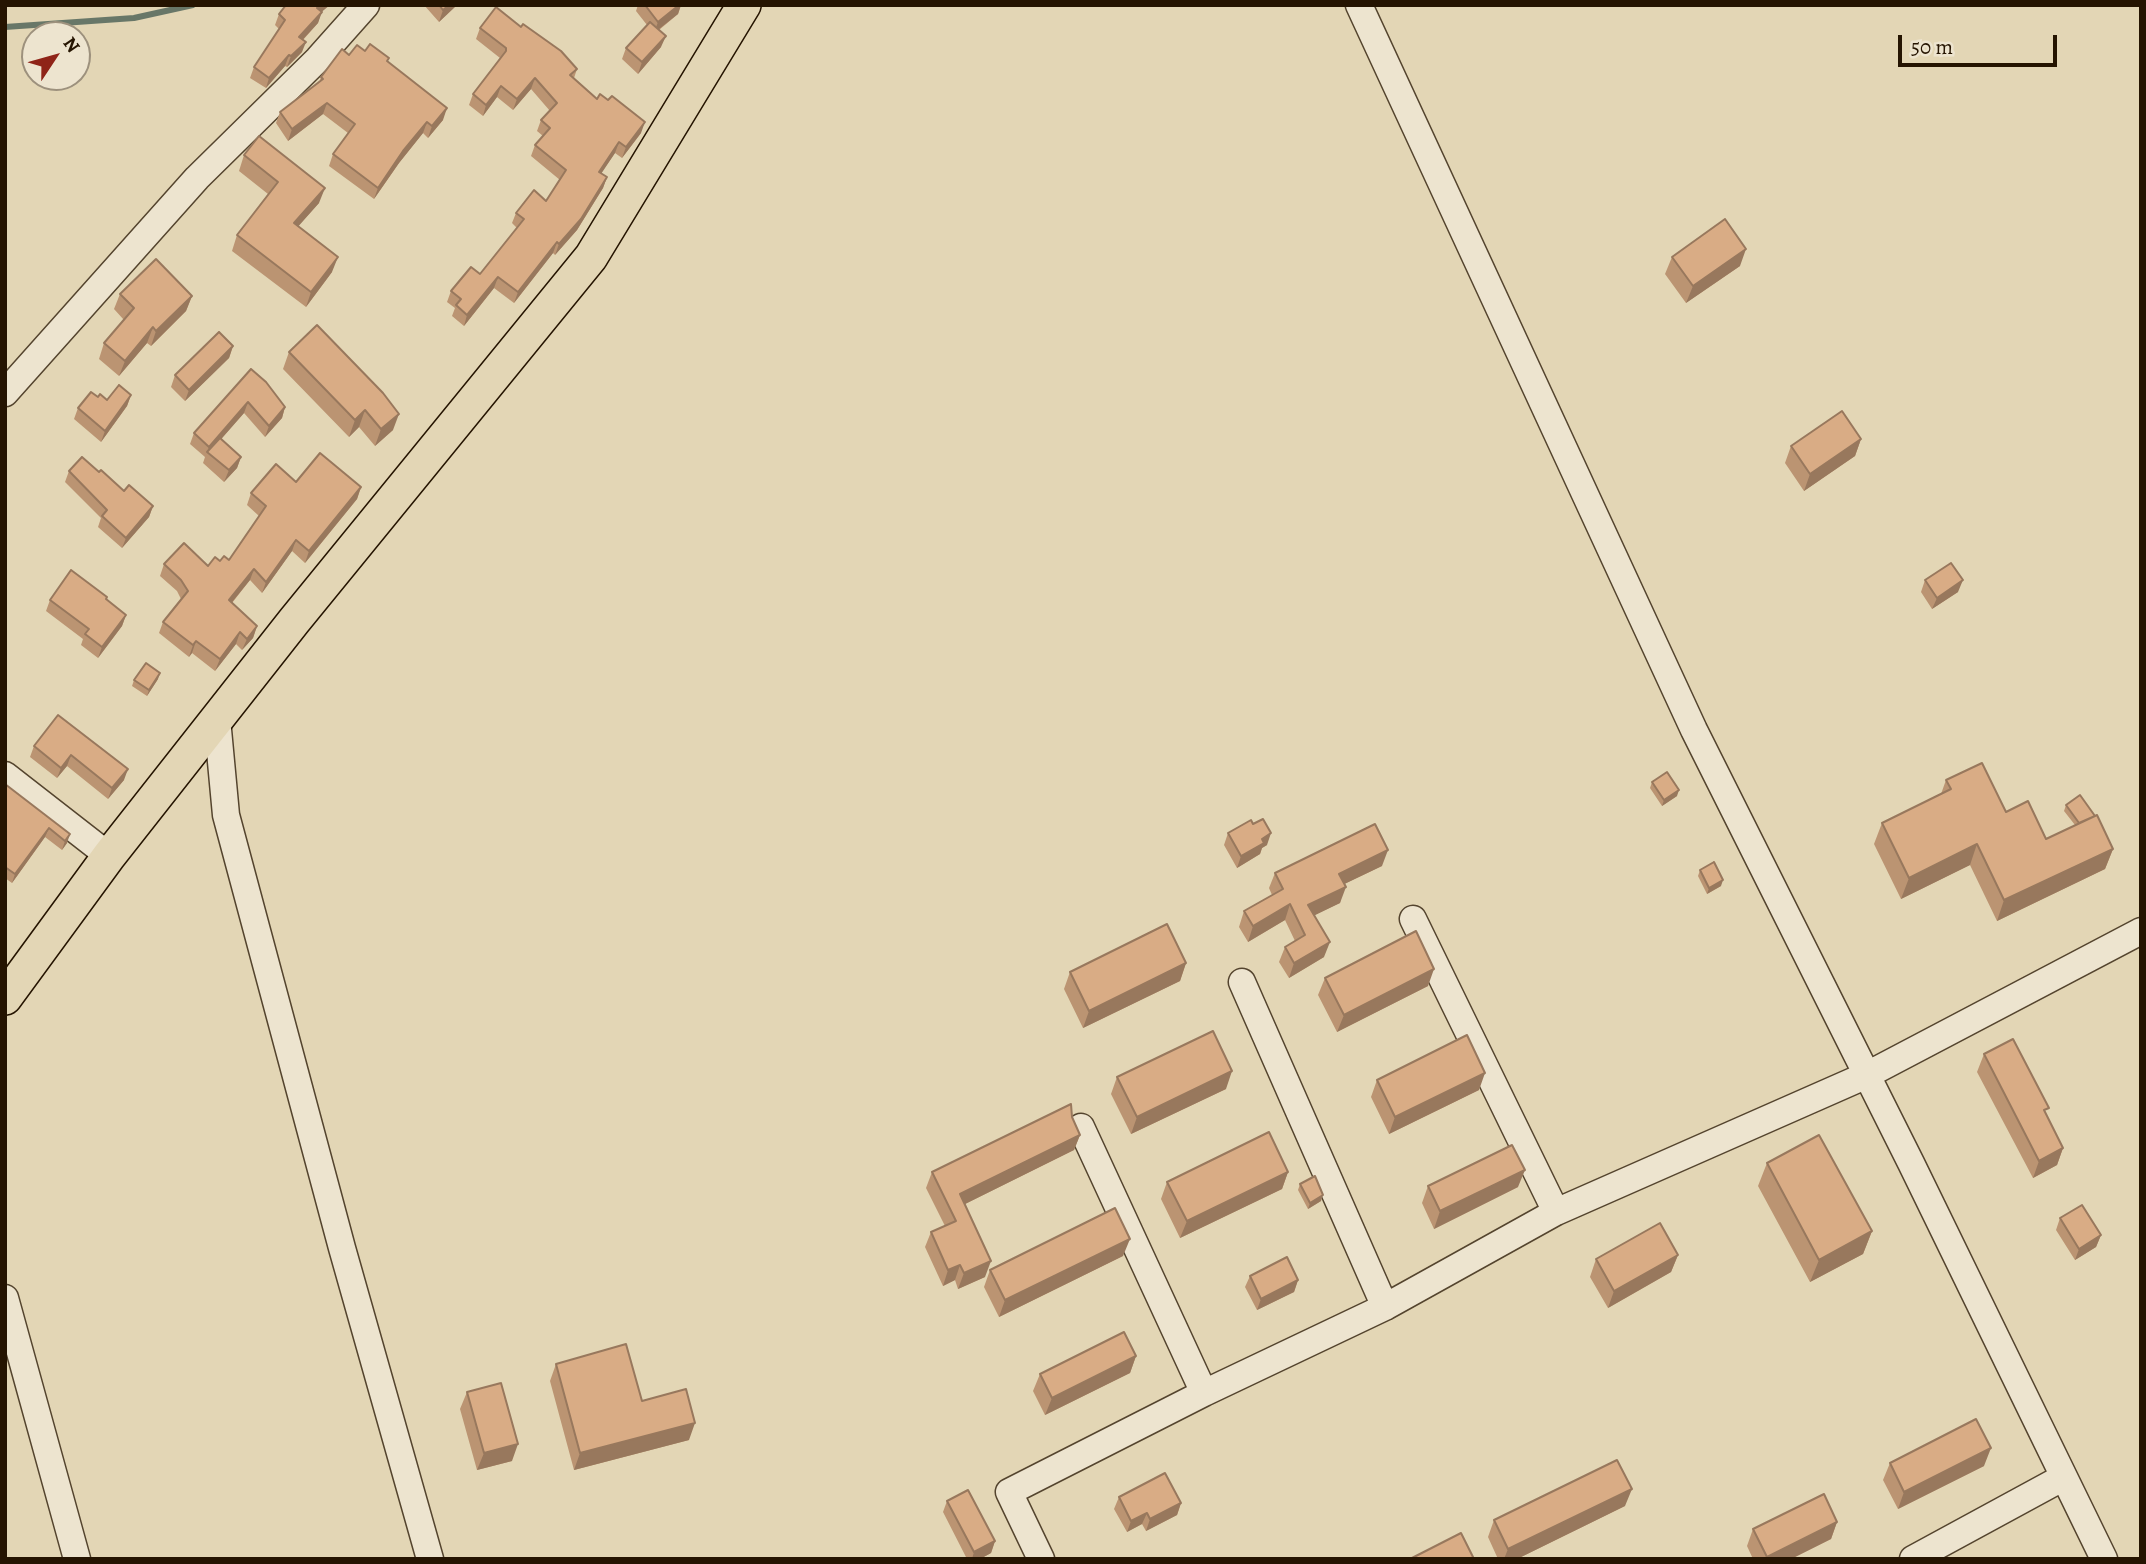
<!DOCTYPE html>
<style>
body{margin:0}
#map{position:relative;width:2146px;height:1564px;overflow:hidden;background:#e3d6b5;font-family:Alegreya,serif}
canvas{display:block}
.frame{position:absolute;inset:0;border:7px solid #251401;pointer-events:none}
.north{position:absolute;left:21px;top:21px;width:70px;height:70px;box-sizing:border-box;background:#ede4cf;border:2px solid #9d917d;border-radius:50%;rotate:54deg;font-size:19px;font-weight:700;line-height:28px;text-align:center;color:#251401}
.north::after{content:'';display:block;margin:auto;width:24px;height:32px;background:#8f2418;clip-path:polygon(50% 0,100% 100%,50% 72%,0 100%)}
.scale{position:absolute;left:1898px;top:35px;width:159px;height:32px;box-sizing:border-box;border:4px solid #251401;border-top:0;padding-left:9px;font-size:21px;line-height:24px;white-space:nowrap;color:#251401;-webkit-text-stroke:5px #ede4cf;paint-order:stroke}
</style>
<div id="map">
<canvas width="2146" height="1564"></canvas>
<div class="frame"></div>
<div class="north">N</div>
<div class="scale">50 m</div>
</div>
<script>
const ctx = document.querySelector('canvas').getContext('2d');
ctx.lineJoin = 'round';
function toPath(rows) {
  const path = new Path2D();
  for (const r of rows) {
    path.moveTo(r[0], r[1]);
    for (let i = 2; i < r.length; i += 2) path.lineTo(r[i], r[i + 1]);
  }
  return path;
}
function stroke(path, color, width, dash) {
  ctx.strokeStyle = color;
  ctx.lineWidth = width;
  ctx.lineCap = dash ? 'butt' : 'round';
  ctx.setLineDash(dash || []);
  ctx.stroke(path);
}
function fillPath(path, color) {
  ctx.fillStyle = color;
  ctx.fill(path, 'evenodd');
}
const stream = toPath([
 [5,27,134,18,193,5]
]);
const minor = toPath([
 [1359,5,1694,730,1911,1163,2104,1559],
 [5,393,197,178,318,59,366,5],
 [217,719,226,815,342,1248,430,1559],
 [5,775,109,856],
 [1413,919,1556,1212],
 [1242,982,1385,1307],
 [1081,1127,1204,1393],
 [5,1298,77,1559],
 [1041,1559,1009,1492,1204,1393,1385,1307,1556,1212,1867,1075,2141,931],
 [1913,1559,2064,1477]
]);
const major = toPath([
 [5,998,109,856,294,621,591,257,744,5]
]);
const wall = toPath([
 [424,5,457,5,439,22],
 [638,5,681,5,678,14,659,30,661,47,638,74,622,59,626,48,647,25,636,11],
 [321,12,318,23,303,40,302,52,287,67,285,66,266,88,250,78,254,67,279,29,275,25,279,14],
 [521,27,577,69,574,78,597,99,641,133,622,158,615,153,601,173,607,177,603,188,577,230,555,255,553,253,514,303,494,288,464,326,452,316,455,308,447,302,451,291,480,274,517,228,512,223,516,213,546,201,560,180,531,156,535,145,543,136,537,131,541,120,550,111,531,89,513,110,497,97,483,116,469,105,473,94,500,58,476,39,480,28],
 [365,51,388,62,443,120,428,138,423,133,399,163,374,199,329,166,333,154,348,133,323,114,288,141,276,123,280,112,319,83,321,77,349,55],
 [244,155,319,203,298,226,332,272,306,307,232,251,237,235,268,194,239,171],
 [1672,257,1740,266,1686,303,1665,274],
 [120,294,192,296,186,311,151,346,147,343,119,376,99,359,104,343,124,320,114,309],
 [233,346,229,358,185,401,171,387,175,375],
 [289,352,393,430,375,446,359,427,349,437,283,369],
 [251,369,285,407,282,418,265,437,244,413,221,439,241,457,237,468,224,482,203,463,205,457,190,444,194,433],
 [131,395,127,406,101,442,74,419,78,408,98,397,107,400],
 [1861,439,1855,456,1804,491,1785,463,1791,446],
 [69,471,99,472,124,491,153,506,149,517,122,548,98,527,101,518,65,482],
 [296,482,361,487,357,499,305,563,292,551,262,593,250,580,232,603,257,626,253,638,242,650,236,644,215,671,192,653,189,657,159,633,163,622,181,599,177,591,160,576,164,564,208,566,220,561,229,560,259,516,247,505,251,493],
 [1925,580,1958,592,1932,609,1921,592],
 [107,597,106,599,126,615,122,626,98,658,81,645,83,639,46,611,50,600],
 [158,679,147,696,132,686,134,680],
 [58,715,124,780,108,799,67,766,57,778,30,757,34,746],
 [1946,780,2006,812,2046,839,2075,825,2064,811,2066,805,2113,849,2105,869,1997,921,1970,865,1901,899,1874,844,1882,823,1941,794],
 [1652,782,1677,796,1662,806,1650,788],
 [5,784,67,843,62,850,45,837,12,883,5,878],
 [1228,833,1267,845,1262,848,1260,854,1237,868,1224,845],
 [1382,866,1344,884,1340,903,1314,915,1324,957,1289,978,1279,962,1285,947,1295,941,1285,920,1248,942,1239,927,1244,911,1272,895,1269,888,1275,873],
 [1700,870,1721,886,1707,894,1698,876],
 [1186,963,1180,981,1083,1028,1064,989,1070,972],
 [1325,978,1428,986,1337,1032,1318,995],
 [1984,1054,2046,1115,2063,1148,2057,1165,2033,1178,1977,1072],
 [1117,1077,1226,1089,1131,1134,1111,1094],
 [1377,1080,1479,1090,1389,1134,1371,1097],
 [1080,1135,1074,1150,965,1204,985,1277,958,1289,955,1280,943,1286,925,1247,931,1232,945,1226,926,1188,932,1172],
 [1767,1163,1872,1231,1863,1254,1810,1282,1758,1186],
 [1288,1172,1282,1189,1180,1238,1161,1199,1167,1182],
 [1300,1184,1321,1201,1308,1209,1298,1190],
 [1428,1186,1518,1187,1434,1229,1422,1203],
 [2060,1218,2101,1235,2096,1247,2075,1260,2056,1230],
 [1678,1255,1671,1272,1608,1308,1590,1277,1596,1259],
 [1123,1256,999,1317,984,1287,990,1270],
 [1250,1276,1298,1280,1294,1292,1257,1310,1245,1287],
 [1136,1356,1130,1373,1045,1415,1033,1391,1040,1374],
 [556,1364,642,1401,689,1440,574,1470,550,1381],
 [467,1392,512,1461,477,1470,460,1409],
 [1890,1463,1984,1466,1898,1509,1883,1480],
 [1119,1497,1181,1503,1177,1515,1146,1531,1142,1524,1127,1532,1114,1509],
 [947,1501,995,1541,991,1553,980,1559,967,1559,943,1512],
 [1625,1506,1517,1559,1498,1559,1488,1537,1494,1520],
 [1837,1522,1831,1539,1791,1559,1753,1559,1747,1546,1753,1529]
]);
const shadedWall = toPath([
 [320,5,330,5,313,19,317,8],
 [449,5,457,5,439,22,443,10],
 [679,5,681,5,678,14,654,33,658,22],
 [322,12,318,23,295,48,299,37],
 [666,36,661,47,638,74,642,62],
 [306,42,302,52,287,67,291,56],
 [289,55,285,66,266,88,269,78],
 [535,78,531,89,513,110,517,99],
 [501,86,497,97,483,116,486,105],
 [327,103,323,114,288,141,292,129],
 [447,108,443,120,428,138,432,126],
 [427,122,423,133,399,163,374,199,378,188,403,151],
 [645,122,641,133,622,158,626,147],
 [619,142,615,153,595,183,599,172],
 [607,177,603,188,577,230,555,255,559,244],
 [325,188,319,203,288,238,294,223],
 [557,242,553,253,514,303,518,292],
 [1746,249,1740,266,1686,303,1693,286],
 [338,257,332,272,306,307,311,292],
 [498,277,494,288,464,326,467,315],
 [192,296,186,311,151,346,156,331],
 [153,327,147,343,119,376,125,361],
 [233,346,229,358,185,401,189,390],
 [131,395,127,406,101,442,105,431],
 [248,402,244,413,209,453,207,452,205,457,209,447],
 [285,407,282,418,265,437,269,426],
 [365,410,359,427,349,437,355,420],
 [399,414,393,430,375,446,381,429],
 [1861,439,1855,456,1804,491,1810,474],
 [241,457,237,468,224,482,229,470],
 [361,487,357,499,305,563,309,551],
 [153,506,149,517,122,548,126,538],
 [296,540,292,551,262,593,266,582],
 [254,569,250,580,224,612,229,600],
 [1963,580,1958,592,1932,609,1937,598],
 [126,615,122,626,98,658,102,647],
 [257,626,253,638,242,650,247,639],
 [240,632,236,644,215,671,220,659],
 [196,641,192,653,189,657,193,645],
 [160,673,158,679,147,696,149,690],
 [71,755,67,766,57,778,61,768],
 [128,769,124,780,108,799,112,788],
 [1679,790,1677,796,1662,806,1664,800],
 [49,828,45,837,12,883,15,874],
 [1271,833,1267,845,1262,848,1260,854,1237,868,1241,856,1262,839],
 [70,834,67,843,62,850,65,841],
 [1977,844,1970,865,1901,899,1909,878],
 [2113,849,2105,869,1997,921,2004,900],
 [1388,850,1382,866,1334,889,1339,874],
 [1723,880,1721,886,1707,894,1709,888],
 [1346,887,1340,903,1303,921,1308,905],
 [1290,904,1285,920,1248,942,1253,926],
 [1330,942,1324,957,1289,978,1294,963],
 [1186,963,1180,981,1083,1028,1089,1011],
 [1434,969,1428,986,1337,1032,1344,1015],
 [1232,1071,1226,1089,1131,1134,1137,1117],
 [1485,1073,1479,1090,1389,1134,1395,1117],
 [1080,1135,1074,1150,955,1209,960,1194],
 [2063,1148,2057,1165,2033,1178,2039,1161],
 [1525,1170,1518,1187,1434,1229,1440,1211],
 [1288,1172,1282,1189,1180,1238,1187,1221],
 [1323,1195,1321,1201,1308,1209,1310,1203],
 [1872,1231,1863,1254,1810,1282,1819,1260],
 [2101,1235,2096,1247,2075,1260,2079,1249],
 [1130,1239,1123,1256,999,1317,1005,1300],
 [1678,1255,1671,1272,1608,1308,1614,1291],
 [991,1261,985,1277,958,1289,964,1273],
 [960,1265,955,1280,943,1286,948,1270],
 [1298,1280,1294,1292,1257,1310,1261,1299],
 [1136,1356,1130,1373,1045,1415,1052,1398],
 [695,1423,689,1440,574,1470,580,1453],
 [518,1444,512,1461,477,1470,484,1453],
 [1991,1448,1984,1466,1898,1509,1904,1492],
 [1632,1489,1625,1506,1517,1559,1504,1559,1508,1549],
 [1181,1503,1177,1515,1146,1531,1150,1519],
 [1147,1513,1142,1524,1127,1532,1131,1521],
 [1837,1522,1831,1539,1791,1559,1766,1559,1767,1557],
 [995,1541,991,1553,980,1559,972,1559,974,1552]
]);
const building = toPath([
 [286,5,320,5,317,8,322,12,299,37,306,42,291,56,289,55,269,78,254,67,285,20,279,14,286,5],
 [439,5,449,5,443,10,439,5],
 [645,5,679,5,658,22,645,5],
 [496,7,521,27,523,24,561,51,577,69,570,75,597,99,600,94,608,100,612,96,645,122,626,147,619,142,599,172,607,177,581,219,559,244,557,242,518,292,498,277,467,315,456,305,461,299,451,291,471,267,480,274,524,219,516,213,534,190,546,201,566,170,535,145,550,128,541,120,557,103,535,78,517,99,501,86,486,105,473,94,506,51,506,48,480,28,496,7],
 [650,22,666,36,642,62,626,48,650,22],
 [370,44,389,58,387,61,447,108,432,126,427,122,403,151,378,188,333,154,355,124,327,103,292,129,280,112,323,79,321,77,342,49,349,55,357,45,365,51,370,44],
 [259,136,325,188,294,223,338,257,311,292,237,235,278,182,244,155,259,136],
 [1725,219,1746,249,1693,286,1672,257,1725,219],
 [156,259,192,296,156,331,153,327,125,361,104,343,134,308,120,294,156,259],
 [317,325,383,393,399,414,381,429,365,410,355,420,289,352,317,325],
 [219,332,233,346,189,390,175,375,219,332],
 [251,369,266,382,285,407,269,426,248,402,209,447,194,433,251,369],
 [119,385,131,395,105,431,78,408,91,392,98,397,100,394,107,400,119,385],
 [1842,411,1861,439,1810,474,1791,446,1842,411],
 [220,438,241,457,229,470,207,452,220,438],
 [320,453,361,487,309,551,296,540,266,582,254,569,229,600,257,626,247,639,240,632,220,659,196,641,193,645,163,622,188,591,181,580,164,564,184,543,208,566,215,557,220,561,224,556,229,560,266,506,251,493,276,464,296,482,320,453],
 [82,457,99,472,101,470,124,491,129,485,153,506,126,538,102,516,107,510,69,471,82,457],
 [1951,563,1963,580,1937,598,1925,580,1951,563],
 [71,570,107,597,106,599,126,615,102,647,85,634,89,629,50,600,71,570],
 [146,663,160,673,149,690,134,680,146,663],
 [58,715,128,769,112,788,71,755,61,768,34,746,58,715],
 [1982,763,2006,812,2028,801,2046,839,2097,815,2113,849,2004,900,1977,844,1909,878,1882,823,1951,789,1946,780,1982,763],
 [1667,772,1679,790,1664,800,1652,782,1667,772],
 [5,784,70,834,65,841,49,828,15,874,5,867,5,784],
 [2080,795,2095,816,2079,823,2066,805,2080,795],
 [1263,819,1271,833,1262,839,1264,843,1241,856,1228,833,1251,820,1253,824,1263,819],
 [1375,824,1388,850,1339,874,1346,887,1308,905,1330,942,1294,963,1285,947,1305,935,1290,904,1253,926,1244,911,1283,889,1275,873,1375,824],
 [1714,862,1723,880,1709,888,1700,870,1714,862],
 [1167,924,1186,963,1089,1011,1070,972,1167,924],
 [1416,931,1434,969,1344,1015,1325,978,1416,931],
 [1213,1031,1232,1071,1137,1117,1117,1077,1213,1031],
 [1467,1035,1485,1073,1395,1117,1377,1080,1467,1035],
 [2013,1039,2049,1108,2044,1110,2063,1148,2039,1161,1984,1054,2013,1039],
 [1071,1104,1072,1117,1080,1135,960,1194,991,1261,964,1273,960,1265,948,1270,931,1232,956,1221,932,1172,1071,1104],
 [1269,1132,1288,1172,1187,1221,1167,1182,1269,1132],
 [1819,1135,1872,1231,1819,1260,1767,1163,1819,1135],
 [1512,1145,1525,1170,1440,1211,1428,1186,1512,1145],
 [1315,1176,1323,1195,1310,1203,1300,1184,1315,1176],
 [2082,1205,2101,1235,2079,1249,2060,1218,2082,1205],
 [1115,1208,1130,1239,1005,1300,990,1270,1115,1208],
 [1660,1223,1678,1255,1614,1291,1596,1259,1660,1223],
 [1287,1257,1298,1280,1261,1299,1250,1276,1287,1257],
 [1124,1332,1136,1356,1052,1398,1040,1374,1124,1332],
 [626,1344,642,1401,686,1389,695,1423,580,1453,556,1364,626,1344],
 [501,1383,518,1444,484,1453,467,1392,501,1383],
 [1976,1419,1991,1448,1904,1492,1890,1463,1976,1419],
 [1617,1460,1632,1489,1508,1549,1494,1520,1617,1460],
 [1165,1473,1181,1503,1150,1519,1147,1513,1131,1521,1119,1497,1165,1473],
 [968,1490,995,1541,974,1552,947,1501,968,1490],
 [1824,1494,1837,1522,1767,1557,1753,1529,1824,1494],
 [1461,1533,1474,1559,1410,1559,1461,1533]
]);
stroke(stream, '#687768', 6);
stroke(minor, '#54442e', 29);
stroke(major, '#251401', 36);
stroke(minor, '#ede4cf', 26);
stroke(major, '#e3d6b5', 33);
fillPath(wall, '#bb9472');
fillPath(shadedWall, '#98785d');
fillPath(building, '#d9ac85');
stroke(building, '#98785d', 2);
</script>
